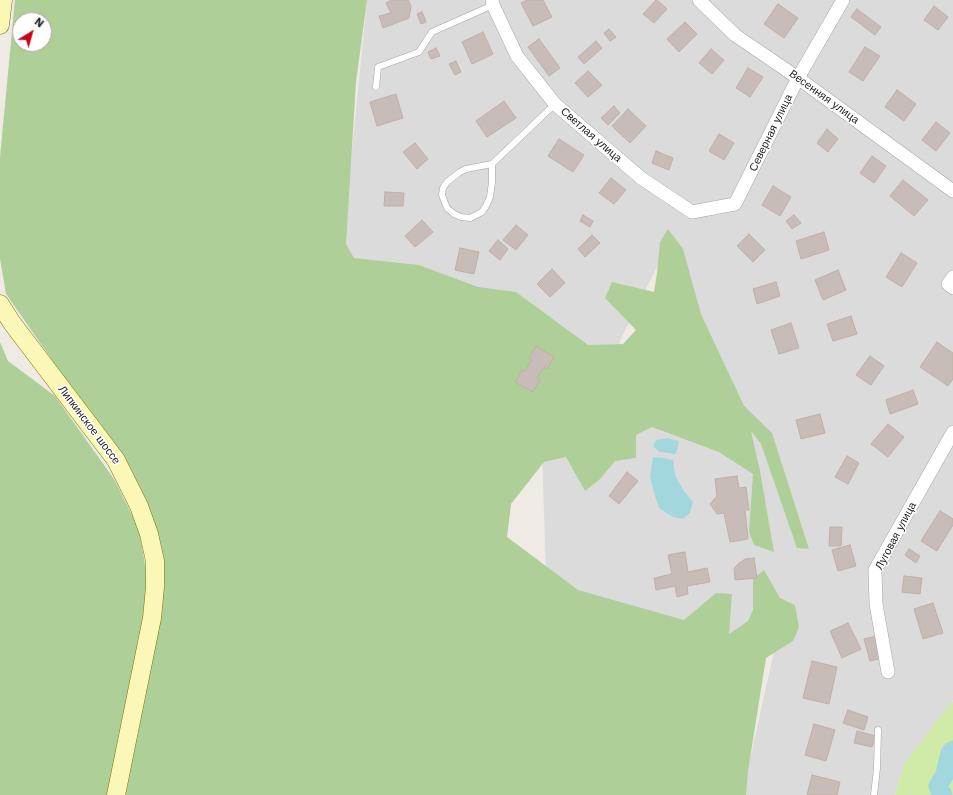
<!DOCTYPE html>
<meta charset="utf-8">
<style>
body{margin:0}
#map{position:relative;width:953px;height:795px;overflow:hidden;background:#efeae4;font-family:"Work Sans",sans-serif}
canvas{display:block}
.north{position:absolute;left:12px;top:12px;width:40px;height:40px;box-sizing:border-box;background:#fff;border:1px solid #a5a5a5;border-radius:50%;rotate:37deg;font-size:11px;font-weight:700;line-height:16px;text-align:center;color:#1e1e1e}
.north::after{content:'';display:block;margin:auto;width:14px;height:18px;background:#cc0016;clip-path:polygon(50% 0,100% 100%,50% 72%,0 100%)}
</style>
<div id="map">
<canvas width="953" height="795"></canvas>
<div class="north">N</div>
</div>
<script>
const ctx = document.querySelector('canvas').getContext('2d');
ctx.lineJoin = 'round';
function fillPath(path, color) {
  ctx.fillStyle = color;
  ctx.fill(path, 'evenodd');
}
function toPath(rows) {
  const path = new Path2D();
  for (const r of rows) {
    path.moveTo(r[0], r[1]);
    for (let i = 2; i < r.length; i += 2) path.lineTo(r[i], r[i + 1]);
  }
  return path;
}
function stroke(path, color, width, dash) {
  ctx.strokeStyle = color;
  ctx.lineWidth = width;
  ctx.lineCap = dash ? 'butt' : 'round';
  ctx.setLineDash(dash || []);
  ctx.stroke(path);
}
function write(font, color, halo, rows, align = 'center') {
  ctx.font = font + ' "Work Sans",sans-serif';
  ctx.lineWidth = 3;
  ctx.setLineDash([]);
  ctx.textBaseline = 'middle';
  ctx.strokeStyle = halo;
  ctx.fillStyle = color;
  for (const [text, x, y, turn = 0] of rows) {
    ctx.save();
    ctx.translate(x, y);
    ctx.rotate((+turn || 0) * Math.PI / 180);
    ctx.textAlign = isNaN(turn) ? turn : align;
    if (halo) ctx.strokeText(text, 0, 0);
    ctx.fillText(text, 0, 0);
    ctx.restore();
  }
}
const residential = toPath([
 [367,0,953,0,953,700,904,764,895,795,742,795,776,643,547,603,542,452,721,399,671,239,609,363,340,271]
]);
const grass = toPath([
 [953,700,953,795,895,795,904,764]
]);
const forest = toPath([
 [15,0,367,0,356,82,346,244,354,258,419,265,478,287,516,292,588,345,623,344,636,330,605,298,612,282,654,292,657,273,660,242,668,229,683,249,701,314,744,406,772,433,809,549,797,548,761,444,751,431,760,471,774,552,754,545,749,532,753,474,719,452,652,427,636,435,636,458,615,461,600,479,585,491,566,457,544,462,511,504,507,537,578,590,684,620,716,593,732,594,729,634,748,621,753,610,753,579,764,570,780,598,795,605,799,628,793,641,766,658,748,771,746,795,123,795,160,614,160,543,128,464,80,400,6,294,0,259,0,157],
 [20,20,44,20,44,44,20,44],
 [0,342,8,361,55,396,114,479,139,529,149,588,109,795,0,795]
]);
const water = toPath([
 [667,438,679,441,677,450,675,454,659,452,653,446,656,440],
 [653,457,664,458,673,460,675,475,683,490,693,502,690,513,683,519,673,517,659,508,654,493,650,477]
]);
const river = toPath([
 [943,795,940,791,938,786,945,774,950,753,953,750]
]);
const building = toPath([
 [392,0,408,0,411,6,409,18,383,28,379,16,391,13,386,3,392,0],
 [527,0,543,0,552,17,533,26,521,3,527,0],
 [656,0,657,0,667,9,654,23,643,14,656,0],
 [778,4,798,18,784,38,764,24,778,4],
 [934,6,948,17,938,30,924,20,934,6],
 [857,9,881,27,875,35,851,17,857,9],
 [422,12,426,22,421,24,417,14,422,12],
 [685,22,697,34,679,52,667,39,685,22],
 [609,29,616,37,610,41,604,33,609,29],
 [483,32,493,54,472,64,462,42,483,32],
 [539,39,560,68,549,76,528,47,539,39],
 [596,41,602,48,584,64,578,57,596,41],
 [865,47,880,56,863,81,849,72,865,47],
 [436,48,440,56,431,59,428,52,436,48],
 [711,49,724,60,712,74,699,63,711,49],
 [456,61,461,72,455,75,449,64,456,61],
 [748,68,763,77,750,97,736,88,748,68],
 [588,71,602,85,588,97,575,83,588,71],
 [897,90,916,104,904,121,885,107,897,90],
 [396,94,403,118,377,126,370,102,396,94],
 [504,101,516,118,487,137,476,121,504,101],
 [614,106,620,113,608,125,601,118,614,106],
 [628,109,646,126,630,143,612,126,628,109],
 [936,122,950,133,936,151,922,140,936,122],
 [827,129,838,139,828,152,817,143,827,129],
 [719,134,734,143,724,160,709,151,719,134],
 [559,139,584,155,573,172,548,156,559,139],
 [415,143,428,159,417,169,403,152,415,143],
 [656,151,673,158,669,170,652,163,656,151],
 [872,156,886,166,874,183,860,173,872,156],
 [611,178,626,190,614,204,599,193,611,178],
 [903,180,928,200,914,216,890,196,903,180],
 [773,186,791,197,780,216,762,205,773,186],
 [385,192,404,193,403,206,384,206,385,192],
 [583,215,593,221,590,227,580,221,583,215],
 [794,215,801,223,792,229,786,221,794,215],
 [422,220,433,232,415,247,405,236,422,220],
 [516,225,528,235,516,250,503,240,516,225],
 [824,232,829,250,801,259,796,241,824,232],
 [749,234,765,250,753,262,737,246,749,234],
 [592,235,600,243,585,257,578,249,592,235],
 [498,240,508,249,500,260,489,251,498,240],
 [460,248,479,252,474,274,455,270,460,248],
 [901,253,917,263,902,287,886,277,901,253],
 [552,269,565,283,550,297,537,284,552,269],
 [838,270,846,290,823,300,815,280,838,270],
 [776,282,780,296,757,304,753,289,776,282],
 [851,316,857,334,833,341,827,324,851,316],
 [791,323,799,348,779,354,771,330,791,323],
 [937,342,953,353,953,379,948,386,920,367,937,342],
 [536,346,554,357,547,369,544,367,537,378,540,380,533,392,515,382,522,370,525,371,532,360,529,358,536,346],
 [870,356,884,366,871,385,856,375,870,356],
 [913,390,918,404,890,414,886,400,913,390],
 [820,414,825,433,801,439,796,420,820,414],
 [888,424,904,437,888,457,871,444,888,424],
 [847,456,859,463,848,484,835,477,847,456],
 [627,472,638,481,619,504,609,496,627,472],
 [737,476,739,488,746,487,749,510,745,510,748,539,730,542,724,513,717,514,710,504,717,496,715,479,737,476],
 [940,511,953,519,953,525,937,551,921,541,940,511],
 [830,527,842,527,841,546,829,546,830,527],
 [850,545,856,566,838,571,832,550,850,545],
 [909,549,920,556,916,563,905,555,909,549],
 [685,552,688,572,707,568,710,582,687,586,688,594,677,597,675,586,656,590,654,578,672,574,668,555,685,552],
 [754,558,757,578,735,580,734,569,738,564,745,559,754,558],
 [904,576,922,578,920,594,902,592,904,576],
 [933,603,943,633,923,639,914,609,933,603],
 [848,623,861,649,842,658,830,631,848,623],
 [877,636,883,658,870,661,864,639,877,636],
 [812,661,837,667,829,704,803,698,812,661],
 [848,710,868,717,864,730,843,723,848,710],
 [814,724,835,730,826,761,805,755,814,724],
 [857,731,875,736,872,747,854,743,857,731],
 [812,775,840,782,837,795,807,795,812,775]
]);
const lane = toPath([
 [376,87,378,67,419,52,432,32,493,5],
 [492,164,492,182,490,197,486,206,482,212,470,218,461,217,454,214,447,208,445,203,442,195,443,188,447,182,460,172,466,169,492,164,555,104],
 [874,795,877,768,878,730]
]);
const street = toPath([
 [492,0,493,5,517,56,555,104,641,178,692,212,735,204,798,78,843,0],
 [699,0,735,35,798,78,953,191],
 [953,277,948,284,953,288],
 [888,672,876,604,875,570,953,432]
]);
const secondary = toPath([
 [0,25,3,0],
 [0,304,12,323,116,460,139,506,149,534,155,561,155,587,152,618,116,795]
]);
const streetNames = [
 ["Весенняя улица",824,97,36],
 ["Северная улица",771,133,-64],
 ["Светлая улица",591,135,41],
 ["Липкинское шоссе",89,425,53],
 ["Луговая улица",896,536,-62]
];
fillPath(residential, '#dcdbdb');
fillPath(grass, '#d0eba8');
fillPath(forest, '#aed098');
fillPath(water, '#a3d7de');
stroke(river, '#a3d7de', 19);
fillPath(building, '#c7bcb7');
stroke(building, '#c1afa6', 1);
stroke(lane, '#a5a5a5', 7);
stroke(street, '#a5a5a5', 14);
stroke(secondary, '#787802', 19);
stroke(lane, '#fff', 6);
stroke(street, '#fff', 13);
stroke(secondary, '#fbf7b6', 18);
write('11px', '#1e1e1e', '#fff', streetNames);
</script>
